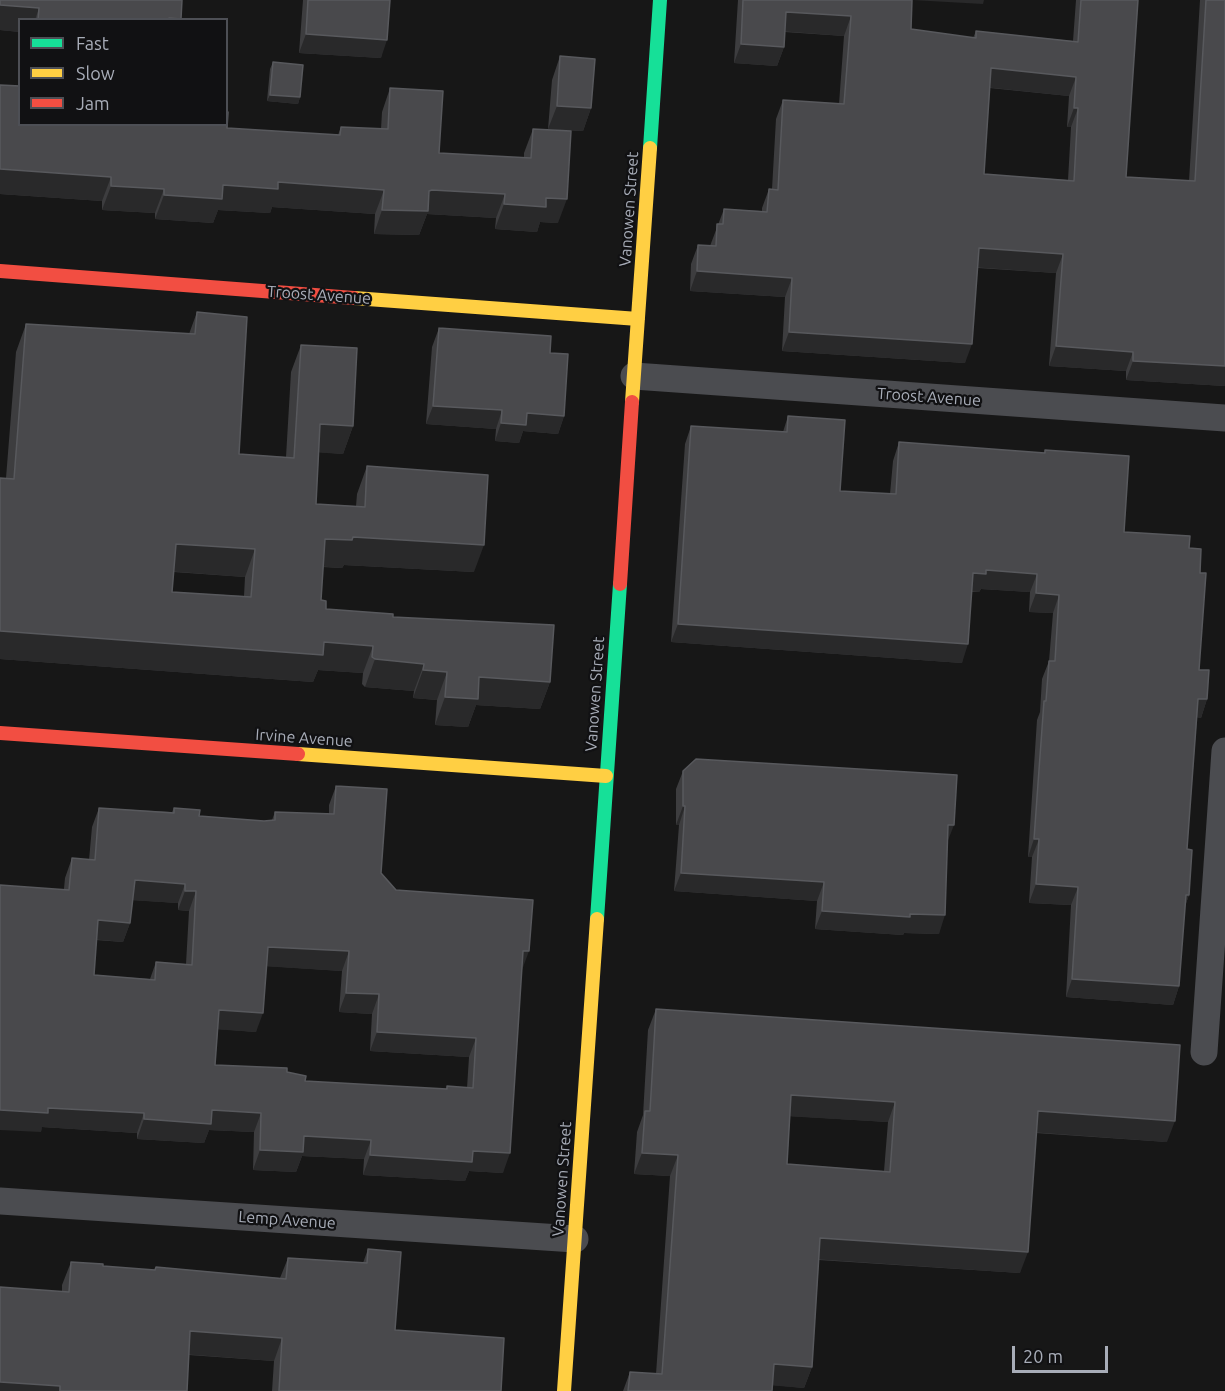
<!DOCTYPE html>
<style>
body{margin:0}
#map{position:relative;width:1225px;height:1391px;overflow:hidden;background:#171717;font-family:Ubuntu,sans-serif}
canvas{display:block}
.legend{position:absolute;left:18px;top:18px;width:210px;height:108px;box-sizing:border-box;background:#111113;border:2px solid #4d4f55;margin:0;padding:8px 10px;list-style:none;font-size:18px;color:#a8adb8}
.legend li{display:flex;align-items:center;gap:12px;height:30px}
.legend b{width:30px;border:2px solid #4d4f55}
.scale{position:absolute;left:1012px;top:1346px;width:96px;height:27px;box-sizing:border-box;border:3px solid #a8adb8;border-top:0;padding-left:8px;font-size:18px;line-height:21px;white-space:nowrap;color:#a8adb8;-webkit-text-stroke:4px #111113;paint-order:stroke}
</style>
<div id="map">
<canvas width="1225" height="1391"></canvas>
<ul class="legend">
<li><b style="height:8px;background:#16e098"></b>Fast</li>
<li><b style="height:8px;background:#ffcf43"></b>Slow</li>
<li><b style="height:8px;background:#f24e42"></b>Jam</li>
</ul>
<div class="scale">20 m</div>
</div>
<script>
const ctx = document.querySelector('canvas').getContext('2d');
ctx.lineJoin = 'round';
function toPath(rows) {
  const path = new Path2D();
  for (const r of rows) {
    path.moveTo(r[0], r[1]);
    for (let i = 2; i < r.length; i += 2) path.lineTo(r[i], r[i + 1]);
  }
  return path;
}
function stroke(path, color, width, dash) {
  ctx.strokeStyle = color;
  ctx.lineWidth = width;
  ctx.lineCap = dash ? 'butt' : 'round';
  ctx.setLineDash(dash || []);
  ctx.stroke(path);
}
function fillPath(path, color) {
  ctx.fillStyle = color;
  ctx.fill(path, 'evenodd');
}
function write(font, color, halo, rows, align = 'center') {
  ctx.font = font + ' Ubuntu,sans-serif';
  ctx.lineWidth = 4.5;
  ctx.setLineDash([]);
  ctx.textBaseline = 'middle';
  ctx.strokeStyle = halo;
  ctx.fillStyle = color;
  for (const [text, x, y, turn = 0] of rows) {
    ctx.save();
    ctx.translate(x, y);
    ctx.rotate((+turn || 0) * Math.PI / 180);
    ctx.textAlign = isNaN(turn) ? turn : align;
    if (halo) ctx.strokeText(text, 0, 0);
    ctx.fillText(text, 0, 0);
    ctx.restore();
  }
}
const street = toPath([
 [634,376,1225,418],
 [1204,1052,1225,751],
 [0,1201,575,1239]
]);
const fast = toPath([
 [650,148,660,0],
 [597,919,620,584]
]);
const slow = toPath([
 [354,298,638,319],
 [632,402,650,148],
 [298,754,606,776],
 [564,1391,597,919]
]);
const jam = toPath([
 [0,271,354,298],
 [620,584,632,402],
 [0,733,298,754]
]);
const wall = toPath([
 [0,0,180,20,20,20,20,32,0,30],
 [303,0,390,0,381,58,299,53],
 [738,0,912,0,911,29,973,38,976,31,1073,41,1076,0,1138,0,1126,177,1189,181,1200,0,1225,0,1225,386,1126,380,1126,371,1049,366,1056,273,978,268,965,363,782,351,785,297,690,291,691,264,698,245,710,246,724,209,762,211,762,208,769,189,772,189,776,119,783,100,839,104,844,36,785,32,784,47,777,66,734,63],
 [990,88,1069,96,1067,127,1071,127,1068,180,984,174],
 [560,56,591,108,583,131,548,129,552,80],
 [273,62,300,97,298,104,267,101,270,69],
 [390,88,439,153,524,158,524,153,533,129,558,223,540,222,537,232,495,229,496,218,427,214,419,235,374,234,375,214,272,207,270,213,218,210,213,223,155,219,155,213,102,210,102,201,0,194,227,128,338,135,341,127,381,129,382,112],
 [197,312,239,454,286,457,291,372,301,345,353,426,343,454,319,452,316,504,356,506,357,494,367,466,474,572,344,565,342,568,323,567,321,600,326,609,393,617,550,682,540,709,476,705,468,727,435,725,437,700,413,698,414,691,365,687,362,684,363,673,318,670,313,682,0,659,0,478,6,478,16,352,26,324,189,334],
 [174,572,245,577,244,596,172,592],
 [439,328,550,353,564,416,558,434,523,431,519,443,495,441,496,429,426,424,432,347],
 [788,416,840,491,890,494,893,461,899,442,1044,453,1045,450,1124,532,1189,548,1200,573,1199,670,1207,699,1201,718,1197,717,1187,849,1189,895,1185,906,1179,986,1173,1005,1066,997,1071,905,1029,903,1032,857,1028,857,1037,720,1040,712,1042,679,1049,661,1053,613,1029,612,1030,592,981,589,979,592,972,592,962,663,671,642,685,444,691,426,783,432],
 [683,771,948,842,939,934,904,933,903,935,815,929,817,901,674,891,679,825,676,825,676,789],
 [336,786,381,873,396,890,522,970,521,970,503,1173,469,1171,465,1181,363,1175,364,1159,302,1156,296,1172,253,1170,254,1132,209,1130,204,1143,137,1139,137,1133,42,1127,41,1132,65,878,72,858,89,860,92,827,99,808,172,812,174,808,199,816,264,821,272,820,275,812,329,814,329,805],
 [133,900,178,903,178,910,189,911,186,964,156,962,150,979,94,975,96,940,123,942,130,923],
 [267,966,342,971,339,1012,372,1014,370,1051,469,1057,467,1088,447,1086,446,1089,305,1081,287,1072,215,1065,218,1029,256,1032],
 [656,1009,1167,1142,1036,1133,1020,1273,819,1260,812,1367,804,1388,773,1385,772,1391,623,1391,630,1372,656,1374,670,1176,634,1174,637,1132,643,1115,648,1030],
 [790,1116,888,1122,884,1171,787,1164],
 [368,1249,395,1330,501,1391,272,1391,274,1361,189,1355,187,1391,0,1391,62,1292,62,1285,71,1262,103,1266,155,1270,156,1267,280,1278,288,1258,363,1263]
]);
const shadedWall = toPath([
 [912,0,984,0,983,4],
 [0,5,39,8,35,20,20,20,20,32,0,30],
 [786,12,851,16,844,36,779,31],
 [306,34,387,40,381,58,299,53],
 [741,44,784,47,777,66,734,63],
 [991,68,1076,77,1069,96,984,87],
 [270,95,300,97,298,104,267,101],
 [557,106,591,108,583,131,548,129],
 [1074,108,1078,108,1071,127,1067,127],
 [0,169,111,177,102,201,0,194],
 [278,182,384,190,375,214,272,207,270,213,218,210,213,223,155,219,164,195,223,185],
 [111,186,164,189,155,213,102,210],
 [432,190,505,194,496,218,427,214,419,235,374,234,382,210],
 [546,198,567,199,558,223,540,222,537,232,495,229,504,204],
 [979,248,1063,254,1056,273,972,267],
 [697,271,792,278,785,297,690,291],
 [789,332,972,344,965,363,782,351],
 [1056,346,1133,352,1126,371,1049,366],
 [1133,361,1225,366,1225,386,1126,380],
 [433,406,502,410,496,429,426,424],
 [527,413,564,416,558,434,523,431,519,443,495,441,501,423],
 [320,424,353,426,343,454,310,452],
 [353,537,484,545,474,572,344,565,342,568,315,566,325,539],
 [176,544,255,549,245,577,166,571],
 [986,570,1037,574,1030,592,981,589,979,592,967,591,973,573],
 [1036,593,1059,595,1053,613,1029,612],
 [678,624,968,644,962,663,671,642],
 [0,631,324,642,373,646,363,673,318,670,313,682,0,659],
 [375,659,424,664,414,691,365,687],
 [423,670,447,672,437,700,413,698],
 [479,677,550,682,540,709,476,705,468,727,435,725,445,697],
 [1198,699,1207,699,1201,718,1192,717],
 [683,806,685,806,679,825,676,825],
 [948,825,954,825,947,843],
 [1034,839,1039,839,1032,857,1028,857],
 [681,873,824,882,817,901,674,891],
 [135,880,185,884,178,903,128,900],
 [1036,884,1078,887,1071,905,1029,903],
 [185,891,196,891,189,911,178,910],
 [1186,895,1189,895,1182,914],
 [822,911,910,914,945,915,939,934,904,933,903,935,815,929],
 [98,920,130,923,123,942,91,939],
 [268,947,349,951,342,971,261,966],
 [523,951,529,951,522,970,516,970],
 [1072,979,1179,986,1173,1005,1066,997],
 [346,993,379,994,372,1014,339,1012],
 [219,1010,263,1013,256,1032,212,1029],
 [377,1032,476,1038,469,1057,370,1051],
 [791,1095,895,1102,888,1122,784,1116],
 [48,1108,144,1113,137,1133,42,1127,41,1132,0,1130,0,1110],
 [212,1110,261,1113,254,1132,209,1130,204,1143,137,1139,144,1119],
 [1038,1111,1175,1121,1167,1142,1030,1132],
 [304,1136,371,1140,364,1159,302,1156,296,1172,253,1170,260,1150],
 [473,1151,510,1153,503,1173,469,1171,465,1181,363,1175,370,1155],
 [642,1153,678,1155,670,1176,634,1174],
 [820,1238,1028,1252,1020,1273,813,1259],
 [190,1331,282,1338,274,1361,182,1354],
 [774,1364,812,1367,804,1388,767,1385],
 [0,1382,60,1386,59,1391,0,1391]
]);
const building = toPath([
 [0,0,182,0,181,19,169,18,169,20,38,20,39,8,0,5,0,0],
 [308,0,390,0,387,40,306,34,308,0],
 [743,0,912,0,911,29,976,38,976,31,1078,42,1081,0,1138,0,1126,177,1195,181,1206,0,1225,0,1225,366,1133,361,1133,352,1056,346,1063,254,979,248,972,344,789,332,792,278,697,271,698,245,716,246,717,224,723,224,724,209,767,212,769,189,778,190,783,100,844,104,851,16,786,12,784,47,741,44,743,0],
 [991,68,1076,77,1074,108,1078,108,1074,181,984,174,991,68],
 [560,56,595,59,591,108,557,106,560,56],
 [273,62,303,65,300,97,270,95,273,62],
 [0,85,20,86,20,124,226,124,226,112,228,112,227,128,340,135,341,127,388,129,390,88,443,91,439,153,531,158,533,129,571,131,567,199,546,198,546,207,504,204,505,194,432,190,429,191,428,211,382,210,384,190,278,182,278,189,223,185,222,199,164,195,164,189,111,186,111,177,0,169,0,85],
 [197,312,247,317,239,454,294,458,301,345,357,348,353,426,320,424,316,504,365,507,367,466,488,475,484,545,353,537,352,540,325,539,321,600,326,601,326,609,393,614,393,617,554,625,550,682,479,677,478,699,445,697,447,672,423,670,424,664,375,659,372,657,373,646,324,642,323,655,0,631,0,478,14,479,26,324,195,334,197,312],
 [176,544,255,549,251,597,172,592,176,544],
 [439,328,551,336,550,353,568,354,564,416,527,413,526,425,501,423,502,410,433,406,439,328],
 [788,416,845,420,840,491,896,494,899,442,1045,453,1045,450,1129,456,1124,532,1190,536,1189,548,1201,549,1200,573,1206,573,1199,670,1209,670,1207,699,1198,699,1187,849,1192,850,1189,895,1186,895,1179,986,1072,979,1078,887,1036,884,1039,839,1034,839,1044,701,1046,701,1049,661,1055,661,1059,595,1036,593,1037,574,986,570,986,574,973,573,968,644,678,624,691,426,787,432,788,416],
 [696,759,957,775,954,825,948,825,945,915,910,914,910,917,822,911,824,882,681,873,685,806,683,806,683,771,696,759],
 [336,786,387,789,381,873,396,890,533,900,529,951,523,951,510,1153,473,1151,472,1162,370,1155,371,1140,304,1136,303,1152,260,1150,261,1113,212,1110,211,1124,144,1119,144,1113,48,1108,48,1113,0,1110,0,885,69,890,72,858,95,860,99,808,174,813,174,808,200,810,199,816,264,821,275,820,275,812,334,814,336,786],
 [135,880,185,884,185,891,196,891,192,965,156,962,155,980,94,975,98,920,130,923,135,880],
 [268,947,349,951,346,993,379,994,377,1032,476,1038,473,1088,447,1086,447,1089,305,1081,306,1076,287,1072,287,1068,215,1065,219,1010,263,1013,268,947],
 [656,1009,1180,1045,1175,1121,1038,1111,1028,1252,820,1238,812,1367,774,1364,772,1391,628,1391,630,1372,662,1374,678,1155,642,1153,645,1111,650,1111,656,1009],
 [791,1095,895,1102,890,1172,787,1164,791,1095],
 [368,1249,401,1252,395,1330,504,1338,501,1391,279,1391,282,1338,190,1331,187,1391,60,1391,60,1386,0,1382,0,1287,69,1292,71,1262,103,1264,103,1266,155,1270,156,1267,286,1279,288,1258,367,1263,368,1249]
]);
const streetNames = [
 ["Vanowen Street",629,209,-86],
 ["Troost Avenue",319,295,4],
 ["Troost Avenue",929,397,4],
 ["Vanowen Street",595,694,-86],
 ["Irvine Avenue",304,738,4],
 ["Vanowen Street",562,1179,-86],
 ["Lemp Avenue",287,1220,4]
];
stroke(street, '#4b4c50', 27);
stroke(fast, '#16e098', 14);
stroke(slow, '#ffcf43', 14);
stroke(jam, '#f24e42', 14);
fillPath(wall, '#3d3d3f');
fillPath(shadedWall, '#29292a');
fillPath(building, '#49494c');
stroke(building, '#58595d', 1.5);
write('16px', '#a8adb8', '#111113', streetNames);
</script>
